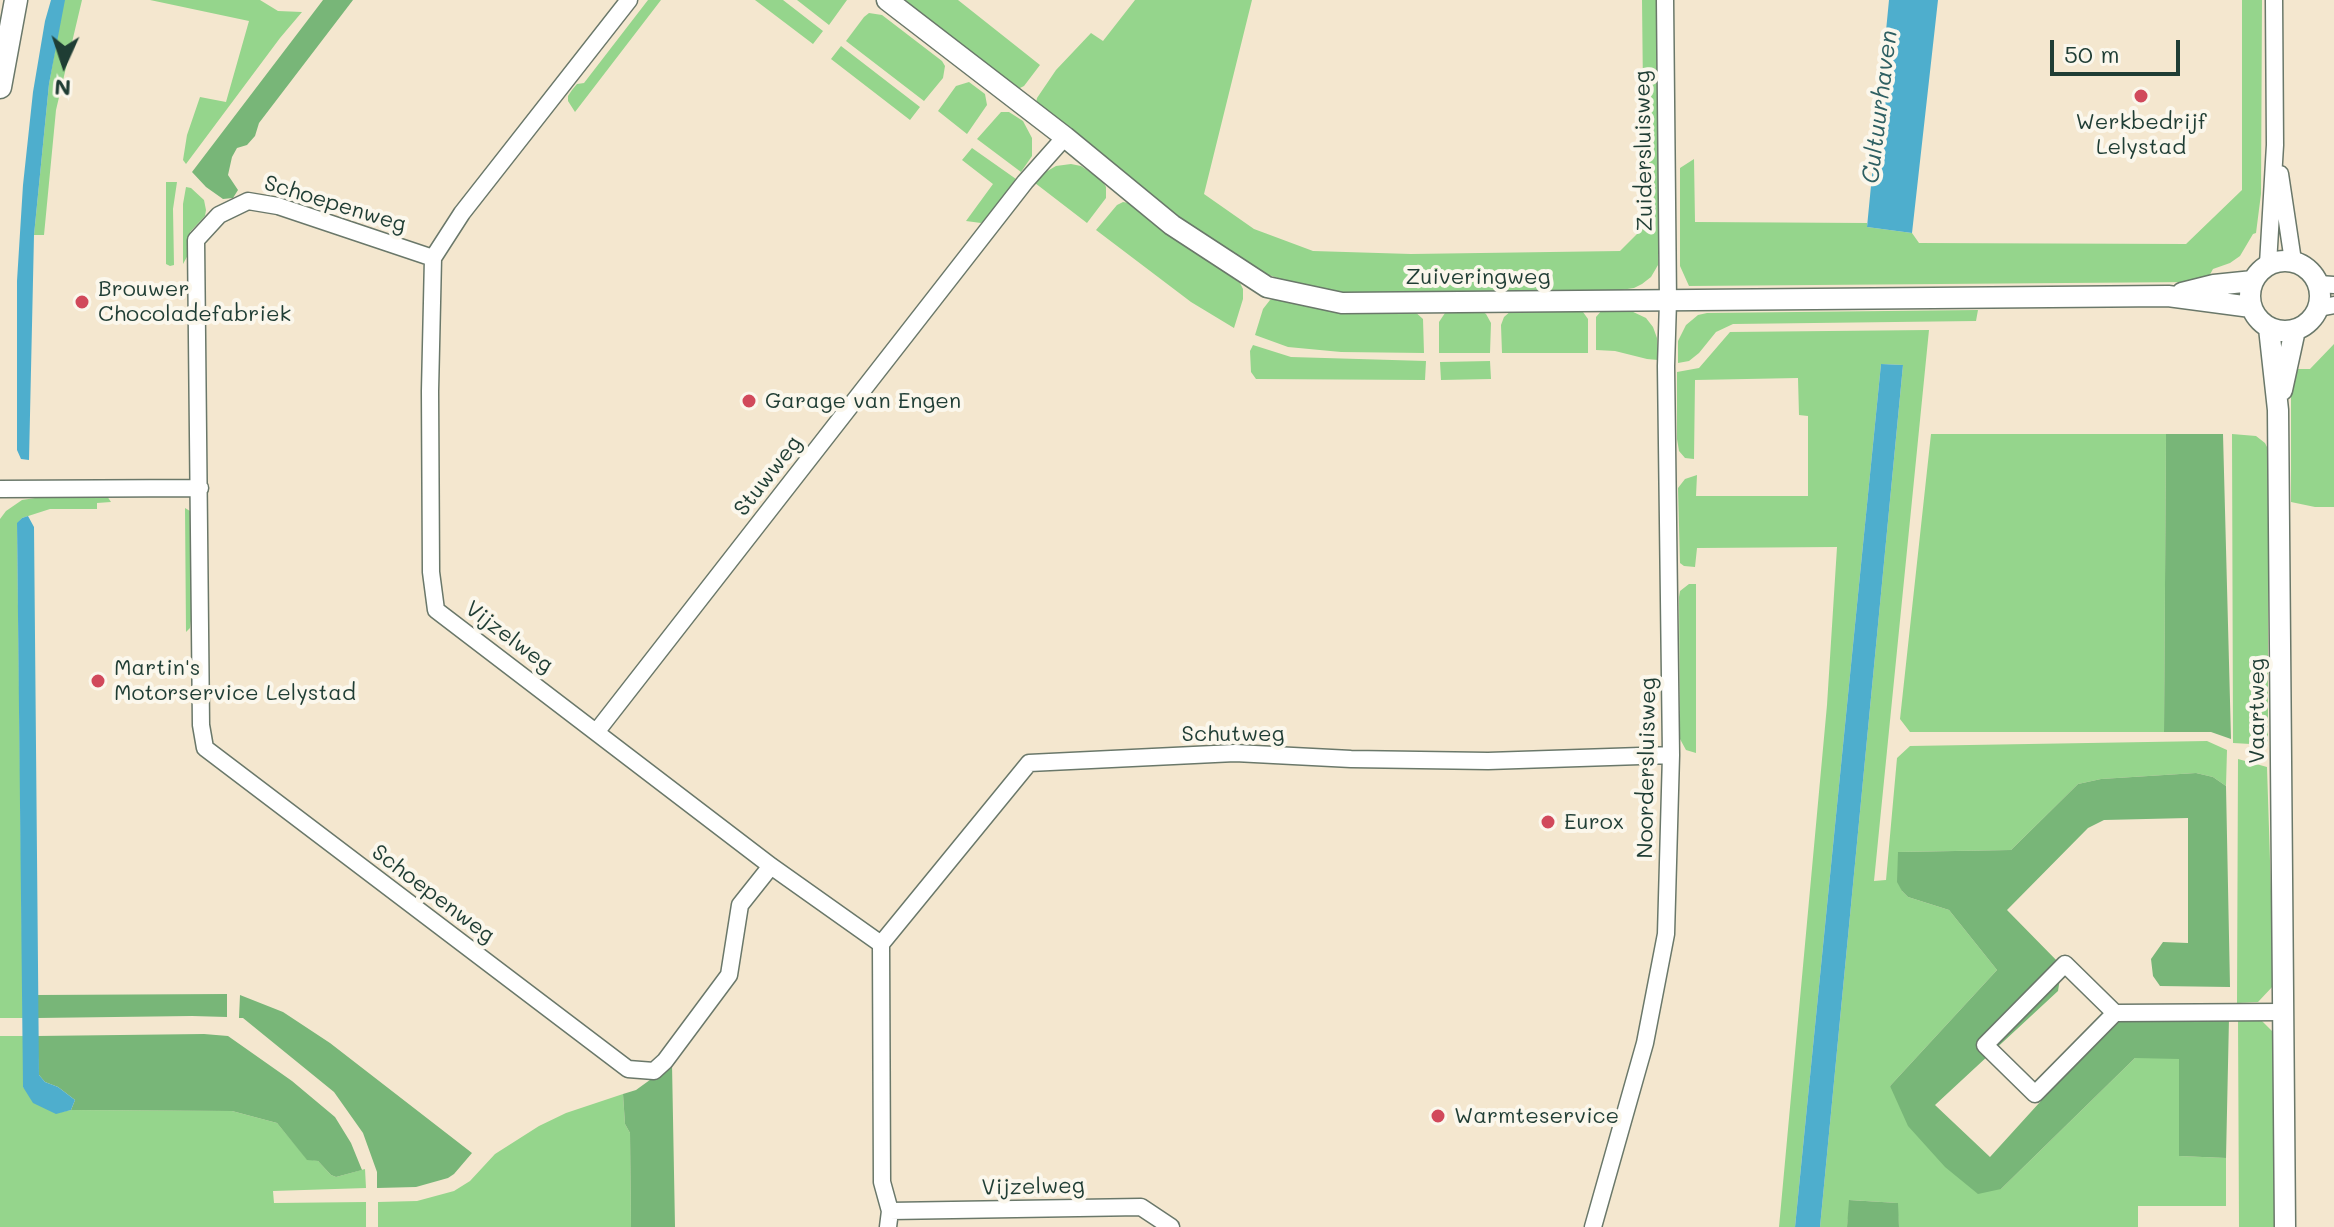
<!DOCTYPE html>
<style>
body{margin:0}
#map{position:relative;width:2334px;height:1227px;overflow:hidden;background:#f4e7cf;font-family:Mali,sans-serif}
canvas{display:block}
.north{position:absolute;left:24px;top:24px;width:80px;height:80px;-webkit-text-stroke:6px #fbf7ec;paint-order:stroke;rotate:183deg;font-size:22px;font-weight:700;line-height:32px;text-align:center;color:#1f3d34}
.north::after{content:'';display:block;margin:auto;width:28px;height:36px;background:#1f3d34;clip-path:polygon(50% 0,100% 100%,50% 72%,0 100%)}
.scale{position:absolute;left:2050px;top:40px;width:130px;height:36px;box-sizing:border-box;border:4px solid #1f3d34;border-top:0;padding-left:10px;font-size:24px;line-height:28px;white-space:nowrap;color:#1f3d34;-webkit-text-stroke:6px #fbf7ec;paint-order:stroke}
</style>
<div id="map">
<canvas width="2334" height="1227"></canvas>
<div class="north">N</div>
<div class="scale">50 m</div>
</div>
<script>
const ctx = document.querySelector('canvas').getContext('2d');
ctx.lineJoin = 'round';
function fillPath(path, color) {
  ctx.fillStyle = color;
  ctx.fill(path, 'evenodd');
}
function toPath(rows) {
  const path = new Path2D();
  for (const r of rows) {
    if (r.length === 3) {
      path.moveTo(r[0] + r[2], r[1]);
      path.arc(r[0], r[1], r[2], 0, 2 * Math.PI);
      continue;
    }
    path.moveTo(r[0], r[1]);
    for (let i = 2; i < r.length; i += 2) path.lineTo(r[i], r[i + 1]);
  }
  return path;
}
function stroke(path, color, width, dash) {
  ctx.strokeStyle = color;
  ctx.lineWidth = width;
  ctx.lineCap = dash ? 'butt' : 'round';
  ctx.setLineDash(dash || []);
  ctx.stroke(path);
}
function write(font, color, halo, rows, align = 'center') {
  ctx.font = font + ' Mali,sans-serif';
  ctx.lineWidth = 8;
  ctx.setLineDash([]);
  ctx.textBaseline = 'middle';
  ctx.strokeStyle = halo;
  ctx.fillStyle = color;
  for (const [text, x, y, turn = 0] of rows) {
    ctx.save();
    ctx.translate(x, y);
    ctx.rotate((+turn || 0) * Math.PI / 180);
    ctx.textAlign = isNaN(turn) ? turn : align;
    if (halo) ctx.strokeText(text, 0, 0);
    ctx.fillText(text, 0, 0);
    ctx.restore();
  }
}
const green = toPath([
 [64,0,82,0,56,110,44,235,34,235,49,84],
 [150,0,260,0,278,11,302,12,280,38,186,164,183,160,187,135,200,97,226,102,249,21],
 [648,0,661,0,575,112,568,101,568,96,572,90,577,84,584,83],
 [755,0,783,0,823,31,813,44],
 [797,0,847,0,829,25],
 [897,0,958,0,1040,65,1024,86,1018,89],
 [1135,0,1252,0,1204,194,1254,229,1313,251,1411,254,1620,251,1642,229,1644,182,1642,0,1659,0,1658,265,1651,277,1642,284,1634,288,1621,290,1351,293,1310,289,1266,274,1229,256,1195,231,1036,103,1037,98,1056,70,1091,33,1103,41],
 [2242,0,2262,0,2261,194,2256,233,2253,234,2240,256,2230,263,2213,269,2207,280,2192,282,1689,286,1680,266,1680,168,1694,159,1695,222,1867,223,1867,227,1912,233,1919,243,2186,244,2242,190],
 [869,13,882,15,942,61,945,66,943,78,924,101,846,41,864,17],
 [841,46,920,107,910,120,831,59],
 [969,82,985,94,987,105,967,134,938,111,956,86],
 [1001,112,1009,112,1023,121,1032,138,1032,156,1021,172,977,139],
 [972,148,1016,179,986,219,981,223,966,221,993,184,962,160],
 [1071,164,1081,166,1102,180,1106,187,1106,198,1087,223,1035,183,1044,173,1056,166],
 [166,182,177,182,173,209,174,265,170,266,166,264],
 [186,187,191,188,204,200,206,210,205,216,190,232,188,255,183,264,183,204],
 [1123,202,1129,203,1240,283,1243,289,1243,299,1234,328,1191,302,1096,230,1117,205],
 [1276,298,1413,310,1423,319,1424,353,1341,352,1288,347,1255,335,1263,309,1270,300],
 [1578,309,1583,312,1588,319,1588,353,1502,353,1501,325,1504,317,1512,310],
 [1447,310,1480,310,1486,314,1491,323,1490,353,1439,353,1439,322],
 [1602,310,1629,310,1646,318,1653,327,1657,338,1658,360,1647,359,1615,351,1596,350,1596,317],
 [1978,310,1976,321,1733,324,1716,332,1699,353,1689,361,1678,363,1678,341,1686,325,1698,315,1707,313],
 [1929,330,1874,881,1886,880,1897,758,1910,746,2207,741,2227,750,2226,786,2213,777,2196,773,2101,779,2078,784,2011,850,1898,852,1902,891,1908,897,1949,910,1997,970,1890,1086,2001,1189,2135,1058,2179,1058,2179,1156,2226,1158,2226,1206,2138,1206,2138,1227,1899,1227,1897,1203,1850,1200,1847,1227,1820,1227,1903,365,1881,364,1795,1227,1779,1227,1827,705,1837,547,1697,548,1695,567,1684,566,1680,563,1678,488,1685,479,1697,475,1696,496,1808,496,1808,416,1799,415,1798,378,1695,380,1694,459,1685,458,1679,451,1677,439,1677,372,1699,368,1730,332],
 [2334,344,2334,507,2315,507,2291,502,2291,395,2296,369,2310,369],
 [1253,345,1291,357,1426,361,1425,380,1256,379,1251,372,1250,351],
 [1490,361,1491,379,1441,380,1440,362],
 [1931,434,2166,434,2164,732,1910,732,1900,719],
 [2232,434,2256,436,2265,443,2268,449,2268,745,2233,743],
 [54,495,107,496,111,502,97,503,97,509,50,509,22,518,17,524,23,1018,0,1018,0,519,6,511,22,500],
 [185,508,190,511,192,612,190,628,186,632],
 [1689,584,1696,584,1696,753,1686,750,1680,739,1679,597,1680,591],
 [2238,759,2267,767,2274,985,2258,1002,2237,1003],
 [2238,1018,2259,1018,2274,1033,2276,1227,2239,1227],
 [0,1036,23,1036,23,1087,56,1113,71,1110,232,1111,277,1123,307,1159,318,1161,331,1175,336,1177,365,1169,366,1188,273,1191,274,1203,366,1202,366,1227,0,1227],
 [623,1094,625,1124,630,1133,631,1227,378,1227,378,1202,417,1201,454,1191,470,1181,495,1154,539,1126,566,1113]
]);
const forest = toPath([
 [323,0,353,0,259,123,255,136,247,145,237,148,232,157,228,175,238,190,233,198,223,199,206,187,192,172],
 [2166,434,2223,434,2231,739,2211,732,2164,732],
 [2196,773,2213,777,2226,786,2230,987,2160,986,2153,976,2151,959,2163,942,2188,943,2188,818,2104,820,2088,828,2007,910,2062,966,2058,991,1935,1105,1990,1157,2050,1091,2120,1021,2229,1018,2226,1158,2179,1156,2179,1059,2135,1058,2001,1189,1978,1194,1945,1167,1908,1126,1890,1086,1997,970,1949,910,1908,897,1902,891,1897,882,1898,852,2011,850,2078,784,2101,779],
 [227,994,227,1017,192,1016,37,1018,37,995],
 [240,995,283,1012,330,1043,472,1153,454,1174,448,1178,416,1187,377,1188,377,1172,363,1133,334,1092,243,1018,239,1018],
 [204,1034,228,1036,292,1081,335,1117,351,1143,362,1170,336,1177,331,1175,318,1161,307,1160,277,1123,232,1111,71,1110,75,1100,58,1087,45,1082,39,1075,37,1036],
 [672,1064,675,1227,631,1227,630,1133,625,1124,623,1094,636,1090],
 [1849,1200,1898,1203,1899,1227,1847,1227]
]);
const water = toPath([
 [51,0,65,0,49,84,34,235,29,460,21,459,17,450,17,281,23,185,33,92,45,21],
 [1889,0,1938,0,1912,233,1867,227],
 [1881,364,1903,365,1820,1227,1795,1227],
 [28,516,34,527,39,1075,45,1082,58,1087,75,1100,71,1110,56,1114,33,1103,23,1087,17,523,22,518]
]);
const minor = toPath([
 [629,0,462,213,433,258,430,391,431,572,436,610,771,866,881,944,882,1182,890,1211,888,1227],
 [2280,174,2293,261],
 [433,258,278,206,248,201,219,215,196,240,201,725,205,748,628,1069,654,1071,665,1061,729,975,740,905,771,866],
 [2268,264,2275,145,2274,0],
 [2319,284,2334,285],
 [2319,308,2334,305],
 [0,489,200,488],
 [597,731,1025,182,1065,137],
 [881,944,1029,763,1235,753,1351,759,1488,761,1671,755],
 [2065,964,2115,1013,2035,1094,1985,1045,2065,964],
 [2115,1013,2282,1012],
 [890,1211,1141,1207,1171,1227],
 [1593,1227,1645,1043,1666,934,1671,755,1666,366,1668,301,1665,0]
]);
const tertiary = toPath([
 [887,0,1065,137,1172,225,1267,287,1342,303,2168,296,2251,307],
 [2285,296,35],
 [2182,293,2214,285,2253,281],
 [2269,328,2278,410,2285,1227],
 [2282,390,2295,330]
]);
const secondary = toPath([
 [0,87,16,0]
]);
const markers = [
 [2141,96,8,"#d1495b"],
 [82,302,8,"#d1495b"],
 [749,401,8,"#d1495b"],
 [98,681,8,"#d1495b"],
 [1548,822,8,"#d1495b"],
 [1438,1116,8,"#d1495b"]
];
const poiNames = [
 ["Werkbedrijf",2141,122,"center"],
 ["Lelystad",2141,147,"center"],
 ["Brouwer",98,289],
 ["Chocoladefabriek",98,314],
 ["Garage van Engen",765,401],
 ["Martin's",114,668],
 ["Motorservice Lelystad",114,693],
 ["Eurox",1564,822],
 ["Warmteservice",1454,1116]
];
const streetNames = [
 ["Zuidersluisweg",1644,151,-91],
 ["Schoepenweg",335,204,17],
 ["Zuiveringweg",1478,277],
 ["Stuwweg",768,476,-52],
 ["Vijzelweg",509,637,37],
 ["Vaartweg",2257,711,-90],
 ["Schutweg",1233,734],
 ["Noordersluisweg",1647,768,-89],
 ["Schoepenweg",433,894,37],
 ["Vijzelweg",1033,1187,-1]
];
const waterNames = [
 ["Cultuurhaven",1880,107,-83]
];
fillPath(green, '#95d58c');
fillPath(forest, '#78b678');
fillPath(water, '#4eaecd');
stroke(minor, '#6a786a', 19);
stroke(tertiary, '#6a786a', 23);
stroke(secondary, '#6a786a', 25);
stroke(minor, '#fff', 16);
stroke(tertiary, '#fff', 20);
stroke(secondary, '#fff', 22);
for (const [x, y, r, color] of markers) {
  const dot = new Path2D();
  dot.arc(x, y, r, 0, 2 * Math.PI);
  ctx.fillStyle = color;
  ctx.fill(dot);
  stroke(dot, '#fbf7ec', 3);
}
write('22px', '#1f3d34', '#fbf7ec', poiNames, 'left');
write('22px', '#1f3d34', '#fbf7ec', streetNames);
write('italic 24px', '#2d5f62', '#fbf7ec', waterNames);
</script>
